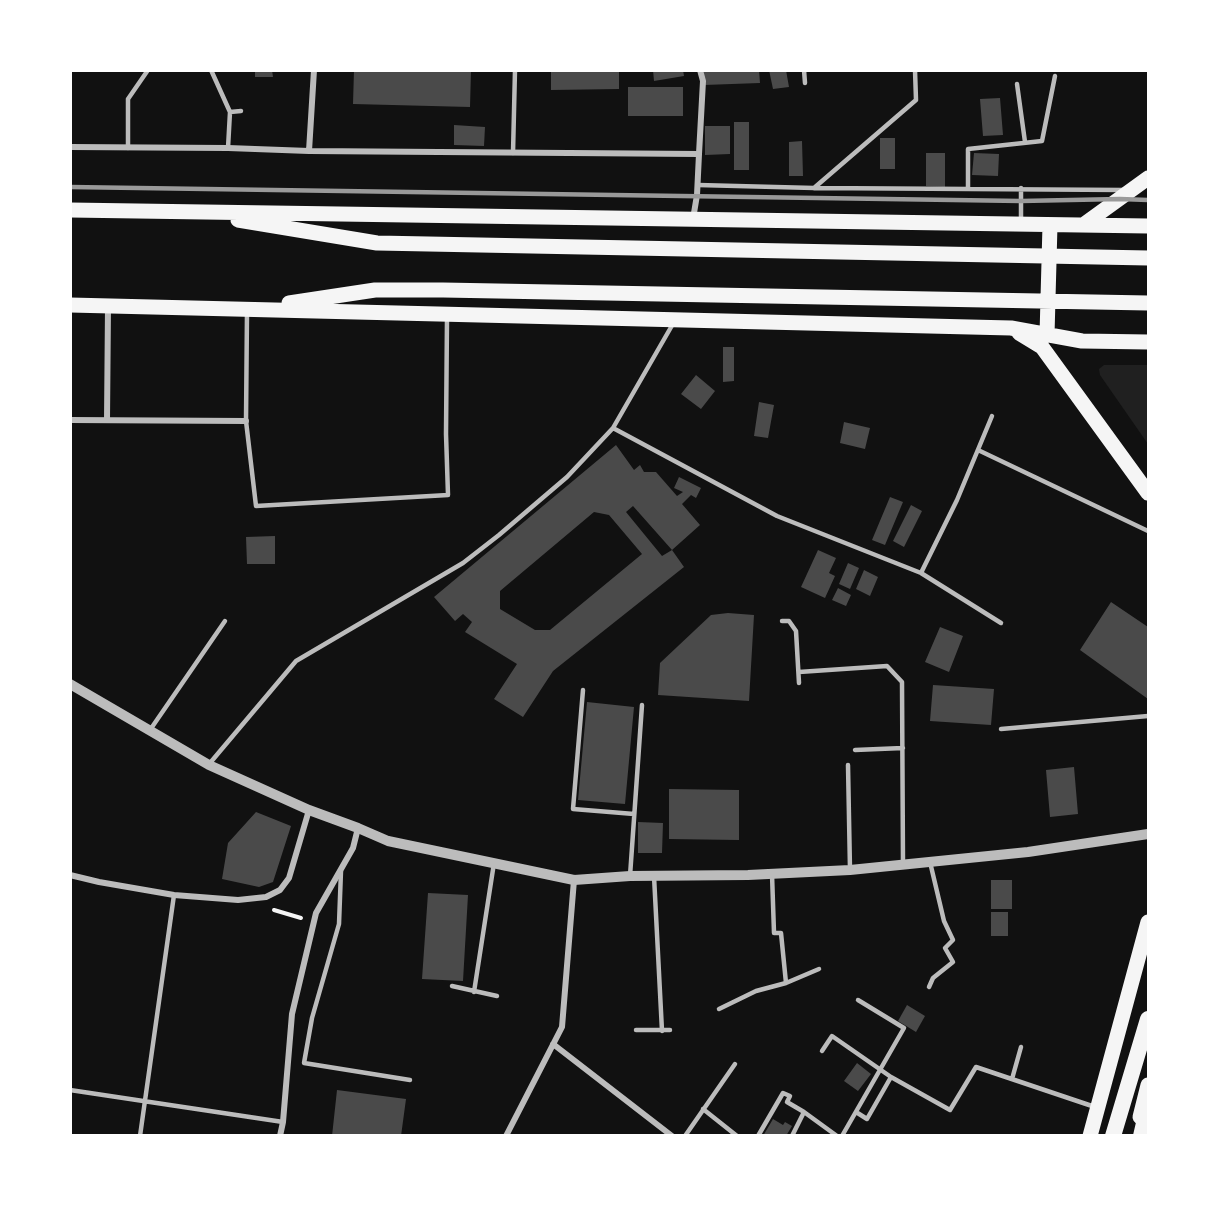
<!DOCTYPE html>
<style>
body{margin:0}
#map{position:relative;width:1219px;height:1206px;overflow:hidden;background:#111;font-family:Rubik,sans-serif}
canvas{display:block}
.frame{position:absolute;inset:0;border:72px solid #fff;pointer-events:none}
</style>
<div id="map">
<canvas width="1219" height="1206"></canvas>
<div class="frame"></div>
</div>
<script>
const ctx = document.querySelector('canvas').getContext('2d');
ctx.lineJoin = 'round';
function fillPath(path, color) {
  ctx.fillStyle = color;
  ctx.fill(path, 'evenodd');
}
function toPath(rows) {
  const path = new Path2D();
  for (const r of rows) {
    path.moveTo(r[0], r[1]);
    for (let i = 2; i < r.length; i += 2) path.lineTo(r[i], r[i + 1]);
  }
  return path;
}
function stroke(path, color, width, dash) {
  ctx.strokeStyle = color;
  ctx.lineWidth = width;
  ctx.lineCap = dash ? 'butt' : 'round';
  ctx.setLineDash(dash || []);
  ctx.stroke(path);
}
const green = toPath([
 [1104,365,1148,365,1148,444,1100,375,1099,369]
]);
const building = toPath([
 [255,70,272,70,273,77,255,77],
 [354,70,471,70,470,107,353,104],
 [551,70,619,70,619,89,551,90],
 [653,70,683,70,684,76,654,81],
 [703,70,759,70,760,83,704,85],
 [769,70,786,70,789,87,773,89],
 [628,87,683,87,683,116,628,116],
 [1000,98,1003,135,983,136,980,99],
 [734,122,749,122,749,170,734,170],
 [454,125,485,127,484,146,454,145],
 [705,126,730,126,730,154,705,155],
 [880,138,895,138,895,169,880,169],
 [802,141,803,176,789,176,789,142],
 [926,153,945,153,945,187,926,186],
 [974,153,999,154,998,176,972,175],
 [723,347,734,347,734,381,723,382],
 [696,375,715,391,701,409,681,394],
 [759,402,774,405,768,438,754,436],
 [844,422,870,428,865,449,840,443],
 [616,445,634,470,640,465,644,472,656,472,677,496,683,492,674,488,679,477,701,488,696,498,691,495,682,504,700,525,672,550,684,567,553,671,523,717,494,699,517,664,465,632,472,622,463,614,455,621,434,597],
 [633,506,672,550,662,556,626,512],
 [594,512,609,515,642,554,550,630,535,630,500,609,500,591],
 [890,497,903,502,885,545,872,540],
 [911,505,922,511,904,547,893,541],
 [275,536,275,564,247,564,246,537],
 [818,550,836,558,829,573,835,576,825,598,801,587],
 [848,563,859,568,850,589,839,584],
 [864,570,878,577,870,596,856,589],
 [838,588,851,595,846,606,832,600],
 [1111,602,1148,627,1148,699,1080,650],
 [728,613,754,615,749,701,658,695,660,663,711,615],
 [940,627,963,636,949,672,925,662],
 [933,685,994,689,991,725,930,721],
 [587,702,634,707,625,804,578,800],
 [1074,767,1078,814,1050,817,1046,770],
 [669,789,739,790,739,840,669,839],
 [256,812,291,826,273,882,259,887,222,879,228,843],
 [638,822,663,823,662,853,638,853],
 [991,880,1012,880,1012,909,991,909],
 [428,893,468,895,463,981,422,979],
 [991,912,1008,912,1008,936,991,936],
 [907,1005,925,1016,916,1032,898,1021],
 [857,1063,871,1074,858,1091,844,1081],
 [337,1090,406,1099,401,1136,332,1136],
 [773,1119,783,1125,785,1122,792,1126,786,1136,763,1136]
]);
const path = toPath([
 [274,910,301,918]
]);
const service = toPath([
 [211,70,230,112,228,148],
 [804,70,805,83],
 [1017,84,1025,142],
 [230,112,241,111],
 [128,148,128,99,148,70],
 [513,153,515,70],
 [698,185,814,188,1124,190],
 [814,188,916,100,915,70],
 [968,188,968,149,1042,141,1055,76],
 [1021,221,1021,188],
 [247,312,246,421,256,506,448,495,446,434,447,318],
 [613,428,777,516,921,573,1001,623],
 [978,450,1148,531],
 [921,573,957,500,992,416],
 [782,621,789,621,796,631,799,683],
 [799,672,887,666,902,682,903,865],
 [583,690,573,809,634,814],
 [1001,729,1148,716],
 [150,730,225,621],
 [855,750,903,748],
 [210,763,296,661,463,563,499,535,567,477,613,428,674,322],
 [848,765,850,870],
 [341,871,339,924,312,1018,304,1063,410,1080],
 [772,874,774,933,781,933,786,983],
 [630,876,642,705],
 [654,876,662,1031],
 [452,986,497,996],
 [929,987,933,978,953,962,945,948,953,940,944,921,930,862],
 [474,992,494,863],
 [719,1009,756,991,786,983,819,969],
 [636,1030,670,1030],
 [822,1051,832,1036,891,1077,950,1110,976,1067,1095,1107],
 [1012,1079,1021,1047],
 [70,1090,283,1122],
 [703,1109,737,1136],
 [856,1112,867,1119,891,1077],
 [140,1136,174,895],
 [685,1136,735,1064],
 [758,1136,783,1093,790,1096,787,1102,804,1112],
 [792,1136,804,1112,837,1136],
 [842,1136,904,1028,858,1000]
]);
const minor = toPath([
 [70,147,228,148,309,151,699,154],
 [309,151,314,70],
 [693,219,697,195,699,154,703,81,700,70],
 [70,420,246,421],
 [107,420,108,307],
 [70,875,99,882,174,895,238,900,266,897,280,890,289,878,309,810],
 [553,1044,672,1136],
 [280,1136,283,1122,292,1014,316,913,353,848,358,828],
 [506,1136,562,1027,574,880]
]);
const tertiary = toPath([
 [70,684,209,765,309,810,358,828,388,841,574,880,630,876,748,875,850,870,1028,852,1148,834]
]);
const primary = toPath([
 [70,210,1148,226],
 [238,220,377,243,1148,258],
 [1083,225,1148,178],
 [289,303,375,290,443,290,1148,303],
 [70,305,1011,328,1082,341,1148,342],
 [1019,333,1042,347,1148,493],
 [1047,335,1050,225],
 [1140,1117,1148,1085],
 [1090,1136,1148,922]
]);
const trunk = toPath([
 [1113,1136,1148,1019],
 [1141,1136,1148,1106]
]);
const rail = toPath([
 [70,187,1021,201,1120,199,1148,200]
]);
fillPath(green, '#202020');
fillPath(building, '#4a4a4a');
stroke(path, '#f5f5f5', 4);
stroke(service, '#bcbcbc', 4.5);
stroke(minor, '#bcbcbc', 6);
stroke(tertiary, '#bcbcbc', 10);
stroke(primary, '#f5f5f5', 15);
stroke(trunk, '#f5f5f5', 16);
stroke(rail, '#9a9a9a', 4.5);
</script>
